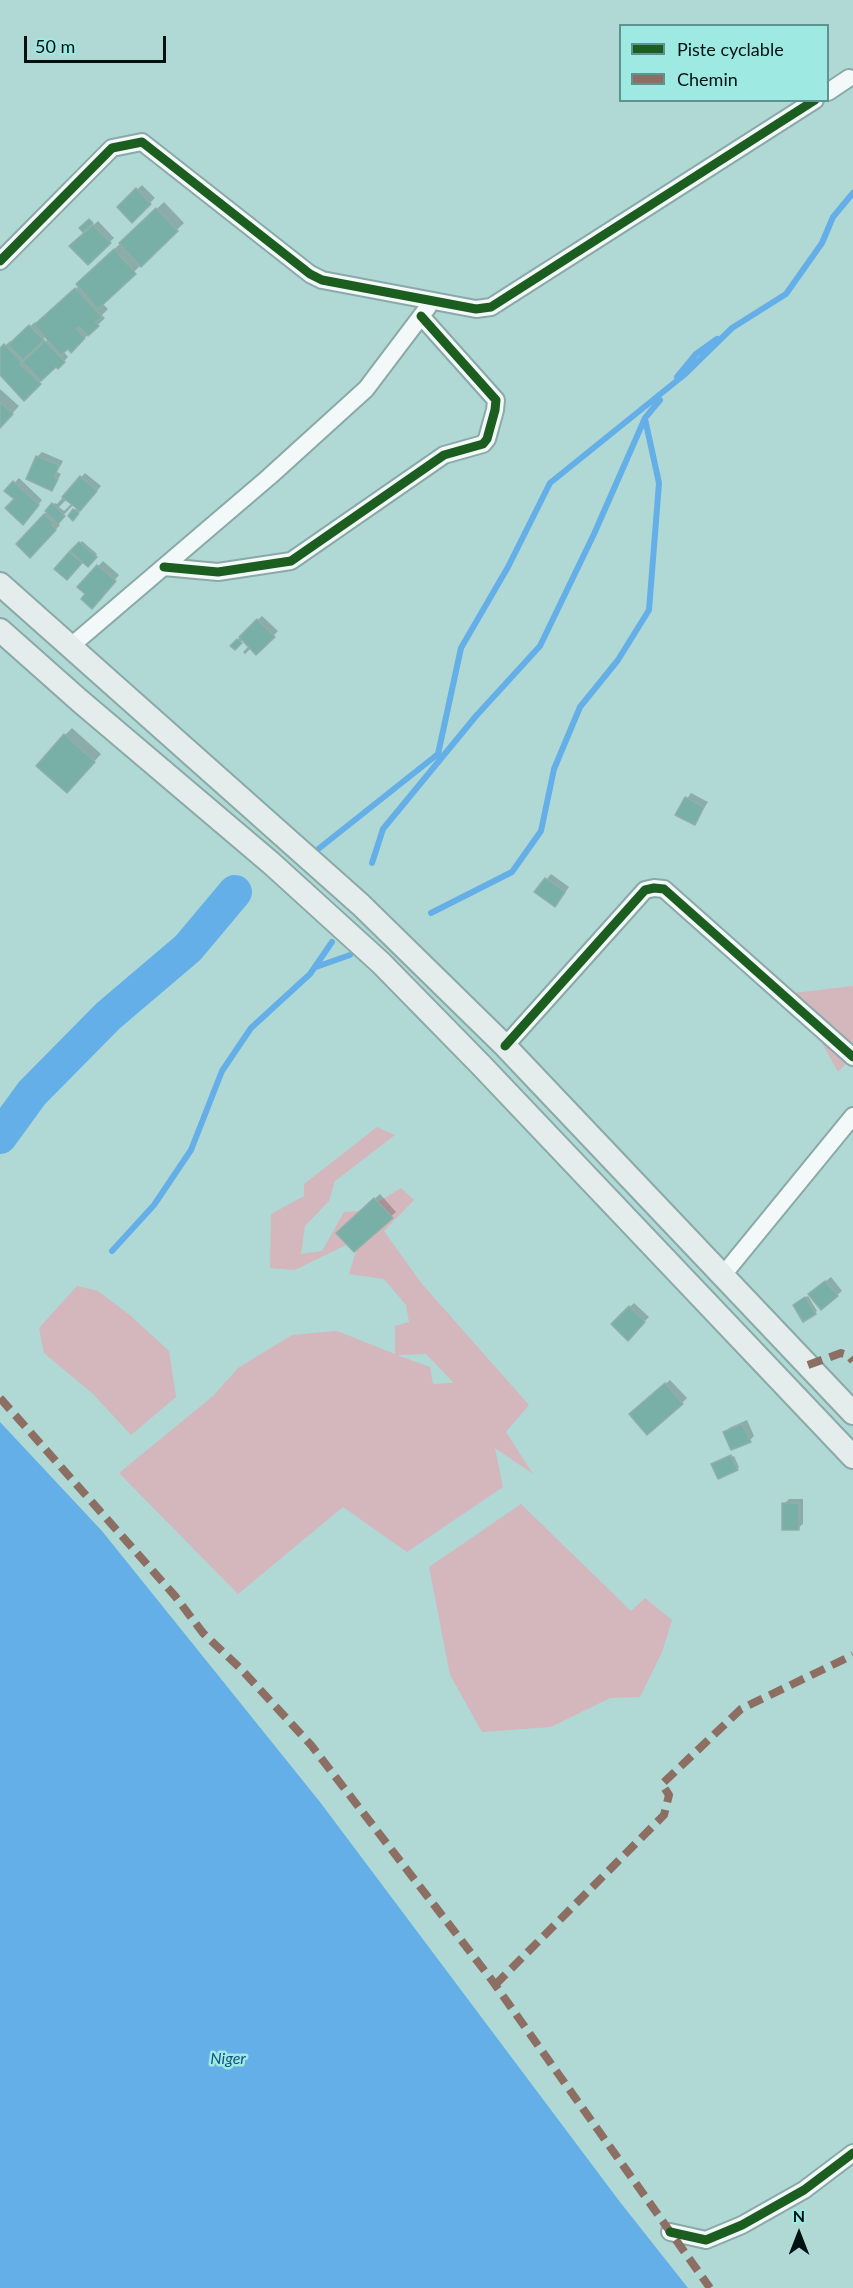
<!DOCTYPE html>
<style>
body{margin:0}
#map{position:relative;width:853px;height:2288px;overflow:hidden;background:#b0d8d5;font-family:Lato,sans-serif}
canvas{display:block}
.legend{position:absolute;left:619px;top:24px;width:210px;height:78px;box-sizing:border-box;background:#9fe9e3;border:2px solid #5f938f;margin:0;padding:8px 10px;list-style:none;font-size:18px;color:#001110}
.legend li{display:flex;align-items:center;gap:12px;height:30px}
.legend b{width:30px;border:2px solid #5f938f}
.north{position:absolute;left:769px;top:2204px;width:60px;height:60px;-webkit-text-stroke:4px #9fe9e3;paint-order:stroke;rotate:0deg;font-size:16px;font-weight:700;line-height:24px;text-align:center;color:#001110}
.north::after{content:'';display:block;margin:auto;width:21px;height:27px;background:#001110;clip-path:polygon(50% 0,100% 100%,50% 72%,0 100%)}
.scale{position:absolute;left:24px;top:36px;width:142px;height:27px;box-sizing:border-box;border:3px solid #001110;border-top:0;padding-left:8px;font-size:18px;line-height:21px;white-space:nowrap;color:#001110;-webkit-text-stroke:4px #9fe9e3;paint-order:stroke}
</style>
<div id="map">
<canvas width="853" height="2288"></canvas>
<ul class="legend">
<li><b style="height:8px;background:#1b5e20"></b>Piste cyclable</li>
<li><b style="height:8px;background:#8d6e63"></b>Chemin</li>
</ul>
<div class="north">N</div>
<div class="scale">50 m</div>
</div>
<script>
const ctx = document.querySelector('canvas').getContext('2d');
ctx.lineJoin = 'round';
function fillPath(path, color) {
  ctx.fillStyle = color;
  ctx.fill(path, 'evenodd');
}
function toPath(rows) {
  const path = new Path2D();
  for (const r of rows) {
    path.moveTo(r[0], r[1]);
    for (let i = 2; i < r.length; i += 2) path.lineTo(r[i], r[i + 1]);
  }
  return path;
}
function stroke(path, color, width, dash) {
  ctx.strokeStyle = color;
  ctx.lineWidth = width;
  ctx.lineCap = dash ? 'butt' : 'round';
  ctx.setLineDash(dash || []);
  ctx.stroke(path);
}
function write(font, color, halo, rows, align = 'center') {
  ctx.font = font + ' Lato,sans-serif';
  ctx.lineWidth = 5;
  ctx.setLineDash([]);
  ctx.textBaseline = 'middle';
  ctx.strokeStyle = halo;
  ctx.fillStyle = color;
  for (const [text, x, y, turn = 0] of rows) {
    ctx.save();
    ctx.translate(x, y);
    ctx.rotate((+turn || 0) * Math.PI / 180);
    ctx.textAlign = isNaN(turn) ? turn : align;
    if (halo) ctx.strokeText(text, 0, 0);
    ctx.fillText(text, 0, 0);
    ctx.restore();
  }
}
const green = toPath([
 [853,986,853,1056,838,1072,794,993],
 [377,1127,395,1135,335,1181,329,1201,305,1226,301,1254,322,1251,344,1212,363,1211,401,1188,414,1200,384,1231,422,1284,529,1405,506,1432,533,1474,495,1448,503,1487,407,1552,343,1507,238,1594,119,1473,213,1396,238,1368,292,1335,337,1331,395,1354,395,1326,409,1322,406,1305,384,1279,349,1274,360,1238,295,1270,270,1268,271,1214,304,1196,304,1184],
 [426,1354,453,1382,453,1383,433,1384,430,1367,397,1355],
 [77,1286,98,1291,131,1316,169,1351,176,1397,131,1435,93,1394,44,1353,39,1328],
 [521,1504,631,1611,645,1598,672,1620,662,1652,640,1697,610,1698,551,1727,482,1732,450,1675,429,1567]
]);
const water = toPath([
 [0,1422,102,1531,320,1802,620,2202,688,2288,0,2288]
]);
const shadow = toPath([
 [142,185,155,198,132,220,119,207],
 [164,202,184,223,102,303,108,309,102,315,105,318,71,351,68,347,63,351,68,357,58,367,56,365,24,399,0,374,0,351,10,341,12,343,35,322,37,324,79,286,85,277],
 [46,336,49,339,26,361,24,359,25,356],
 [98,221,114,238,88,263,71,246],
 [0,389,19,406,0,427],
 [42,452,63,461,57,472,61,474,52,489,28,478,38,456],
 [85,473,101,486,73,519,70,516,77,507,74,504,57,522,60,525,30,556,18,544,47,511,55,503,57,504],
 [67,499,72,503,64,511,59,507],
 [19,478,42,500,23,523,16,499,7,491],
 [82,541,97,554,88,565,83,560,67,578,70,553],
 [103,561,119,575,96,602,79,587],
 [262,616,278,631,256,653,251,648,245,654,243,652,249,646,243,639,235,648,232,645],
 [72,728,101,754,74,784,65,735],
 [691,793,708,802,694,823,677,814],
 [551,874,569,887,559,901,536,892],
 [380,1194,396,1212,354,1250,338,1233],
 [831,1277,842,1291,821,1308,815,1290],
 [808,1296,817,1311,804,1320,796,1303],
 [634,1303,649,1317,628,1338,613,1324],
 [670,1380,687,1398,682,1403,636,1409],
 [747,1420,754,1436,750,1440,725,1433,729,1428],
 [734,1456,739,1467,737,1469,713,1465],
 [789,1499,803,1499,803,1524,798,1528,784,1504]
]);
const stream = toPath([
 [677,377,696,354,717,339],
 [312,854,438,754,461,648,508,567,550,483,684,375,732,328,786,294,822,243,833,217,853,193],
 [372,863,383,829,476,716,540,646,594,534,645,418,660,400],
 [431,913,512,872,541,831,554,769,580,707,618,660,649,610,659,483,645,419],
 [316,967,350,955],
 [112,1251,154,1205,191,1150,222,1071,251,1028,310,974,332,942]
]);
const river = toPath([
 [0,1137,32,1093,108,1016,188,948,235,892]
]);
const building = toPath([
 [136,188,151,204,132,223,117,207,136,188],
 [156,208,178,231,141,267,119,243,156,208],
 [89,219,93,223,83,232,79,228,89,219],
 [93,225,111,243,88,265,69,246,93,225],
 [114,249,136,274,98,309,76,284,114,249],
 [75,288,102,317,95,322,99,326,88,336,79,327,77,329,85,338,71,353,68,349,61,355,34,325,75,288],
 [29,325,44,340,23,360,8,345,29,325],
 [45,341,65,362,58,369,56,367,41,381,23,362,45,341],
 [4,344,22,362,20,364,41,384,24,401,0,375,0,348,4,344],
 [0,402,13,414,0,428,0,402],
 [36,456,59,465,54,477,58,479,52,491,26,479,36,456],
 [80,476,97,491,80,511,62,497,80,476],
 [13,481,39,505,23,525,5,508,14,499,4,491,13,481],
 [52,503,65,516,58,524,45,511,52,503],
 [73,509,79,513,73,521,68,516,73,509],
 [44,514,54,524,52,525,56,530,30,558,16,544,44,514],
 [79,542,97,557,88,567,70,551,79,542],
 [69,552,82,563,67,580,54,569,69,552],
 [97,565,116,581,92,609,81,599,85,594,77,587,97,565],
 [257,619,275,637,256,655,239,637,257,619],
 [237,639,242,643,235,650,230,646,237,639],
 [64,734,95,762,67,793,36,766,64,734],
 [685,797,704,807,695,825,675,815,685,797],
 [545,878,565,892,555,907,534,892,545,878],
 [374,1198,393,1218,354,1252,336,1233,374,1198],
 [825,1281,838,1296,821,1310,808,1294,825,1281],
 [805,1297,816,1314,803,1322,793,1305,805,1297],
 [629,1306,645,1322,628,1341,611,1324,629,1306],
 [665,1383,683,1404,647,1435,629,1414,665,1383],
 [742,1424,751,1442,731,1450,723,1432,742,1424],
 [731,1455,738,1470,718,1479,711,1464,731,1455],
 [782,1503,799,1503,799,1530,782,1530,782,1503]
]);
const minor = toPath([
 [828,92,849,78],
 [0,261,112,148,142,142,310,274,322,280,476,309,491,307,815,100],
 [164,567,218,572,291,561,444,455,483,444,487,439,495,410,496,400,421,316],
 [71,646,269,477,366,389,428,307],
 [505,1046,645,890,654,888,664,889,853,1057],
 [723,1275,853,1116],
 [670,2232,706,2240,742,2225,804,2190,853,2153]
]);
const secondary = toPath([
 [0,584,361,905,505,1046,853,1413],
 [0,630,80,701,271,863,381,963,480,1064,853,1457]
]);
const quiet = toPath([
 [808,1365,841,1353,848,1355,853,1361],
 [0,1398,175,1596,203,1633,241,1669,311,1745,491,1979,710,2288],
 [495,1985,664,1815,669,1795,662,1784,741,1709,853,1655]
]);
const cycleway = toPath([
 [0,261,112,148,142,142,310,274,322,280,476,309,491,307,815,100],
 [164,567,218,572,291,561,444,455,483,444,487,439,495,410,496,400,421,316],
 [505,1046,645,890,654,888,664,889,853,1057],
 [670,2232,706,2240,742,2225,804,2190,853,2153]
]);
const waterNames = [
 ["Niger",228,2059]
];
fillPath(green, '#d3b7bc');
fillPath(water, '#65afe8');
fillPath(shadow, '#0003');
stroke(stream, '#65afe8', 6);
stroke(river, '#65afe8', 34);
fillPath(building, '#78afa6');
stroke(building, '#90afa9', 1.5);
stroke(minor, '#8aa9a7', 20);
stroke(secondary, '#8aa9a7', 26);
stroke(minor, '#f3f9f9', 16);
stroke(secondary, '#e4ecec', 22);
stroke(quiet, '#8d6e63', 8, [15, 8]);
stroke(cycleway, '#1b5e20', 9);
write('italic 16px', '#135086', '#9fe9e3', waterNames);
</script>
